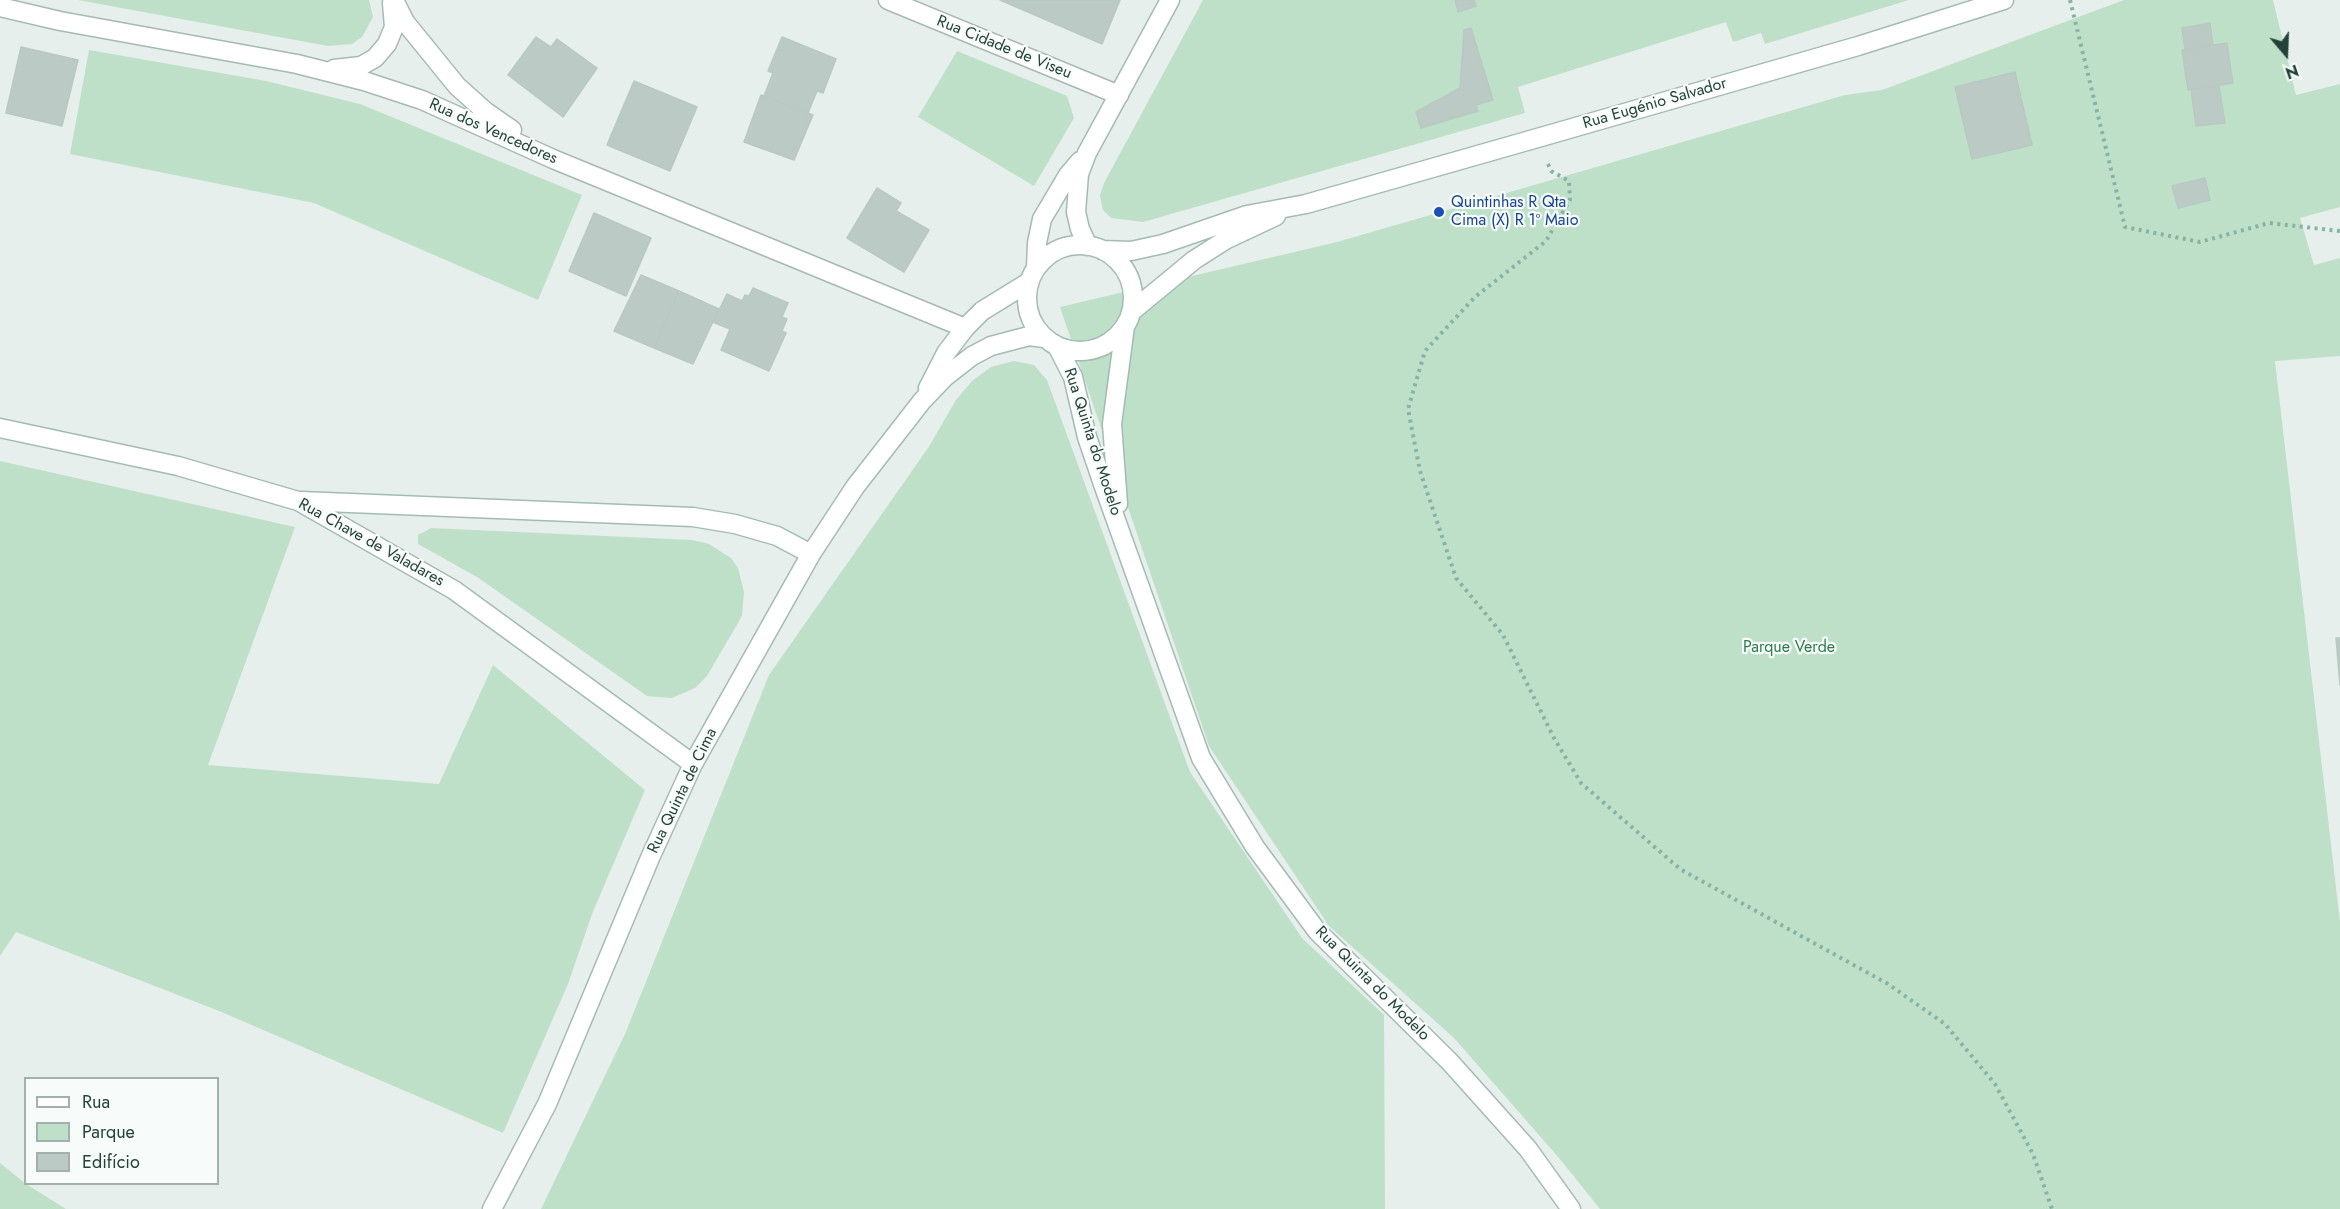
<!DOCTYPE html>
<meta charset="utf-8">
<style>
body{margin:0}
#map{position:relative;width:2340px;height:1209px;overflow:hidden;background:#e6efeb;font-family:Jost,sans-serif}
canvas{display:block}
.legend{position:absolute;left:24px;top:1077px;width:195px;height:108px;box-sizing:border-box;background:#f7fbf9;border:2px solid #a3b1ad;margin:0;padding:8px 10px;list-style:none;font-size:18px;color:#24423a}
.legend li{display:flex;align-items:center;gap:12px;height:30px}
.legend b{width:30px;border:2px solid #a3b1ad}
.north{position:absolute;left:2256px;top:24px;width:60px;height:60px;-webkit-text-stroke:4px #f7fbf9;paint-order:stroke;rotate:161deg;font-size:16px;font-weight:700;line-height:24px;text-align:center;color:#24423a}
.north::after{content:'';display:block;margin:auto;width:21px;height:27px;background:#24423a;clip-path:polygon(50% 0,100% 100%,50% 72%,0 100%)}
</style>
<div id="map">
<canvas width="2340" height="1209"></canvas>
<ul class="legend">
<li><b style="height:8px;background:#fff"></b>Rua</li>
<li><b style="height:16px;background:#bfe0c8"></b>Parque</li>
<li><b style="height:16px;background:#bbcac4"></b>Edifício</li>
</ul>
<div class="north">N</div>
</div>
<script>
const ctx = document.querySelector('canvas').getContext('2d');
ctx.lineJoin = 'round';
function fillPath(path, color) {
  ctx.fillStyle = color;
  ctx.fill(path, 'evenodd');
}
function toPath(rows) {
  const path = new Path2D();
  for (const r of rows) {
    if (r.length === 3) {
      path.moveTo(r[0] + r[2], r[1]);
      path.arc(r[0], r[1], r[2], 0, 2 * Math.PI);
      continue;
    }
    path.moveTo(r[0], r[1]);
    for (let i = 2; i < r.length; i += 2) path.lineTo(r[i], r[i + 1]);
  }
  return path;
}
function stroke(path, color, width, dash) {
  ctx.strokeStyle = color;
  ctx.lineWidth = width;
  ctx.lineCap = dash ? 'butt' : 'round';
  ctx.setLineDash(dash || []);
  ctx.stroke(path);
}
function write(font, color, halo, rows, align = 'center') {
  ctx.font = font + ' Jost,sans-serif';
  ctx.lineWidth = 4.5;
  ctx.setLineDash([]);
  ctx.textBaseline = 'middle';
  ctx.strokeStyle = halo;
  ctx.fillStyle = color;
  for (const [text, x, y, turn = 0] of rows) {
    ctx.save();
    ctx.translate(x, y);
    ctx.rotate((+turn || 0) * Math.PI / 180);
    ctx.textAlign = isNaN(turn) ? turn : align;
    if (halo) ctx.strokeText(text, 0, 0);
    ctx.fillText(text, 0, 0);
    ctx.restore();
  }
}
const green = toPath([
 [78,0,369,0,373,17,362,37,352,44,328,46],
 [1203,0,1909,0,1765,44,1761,33,1733,42,1726,22,1518,87,1525,113,1143,222,1111,218,1103,210,1100,195,1104,183],
 [2124,0,2273,0,2296,95,2340,84,2340,207,2300,218,2314,265,2340,258,2340,356,2275,361,2340,922,2340,1209,1600,1209,1559,1158,1454,1038,1329,926,1209,746,1060,307,1337,242,1845,95,1882,90],
 [89,50,266,81,360,104,582,195,538,300,314,203,70,154],
 [957,51,1067,96,1074,118,1034,186,918,117],
 [1014,361,1034,365,1047,380,1190,772,1302,938,1384,1015,1385,1209,541,1209,625,1034,769,675,928,448,956,400,972,381,991,367],
 [0,461,295,527,208,765,439,784,493,665,645,790,592,914,568,984,503,1133,219,1011,16,932,0,956],
 [431,528,692,540,709,544,731,558,738,568,744,592,742,616,707,676,695,688,672,698,647,696,477,577,418,544,418,535],
 [0,1163,26,1184,66,1209,0,1209]
]);
const building = toPath([
 [1000,0,1120,0,1102,44,1000,0],
 [1455,0,1474,0,1476,6,1458,12,1455,0],
 [2210,23,2213,45,2185,50,2182,28,2210,23],
 [1471,28,1493,100,1476,105,1478,111,1421,128,1416,112,1460,88,1464,30,1471,28],
 [536,37,551,47,557,39,597,68,563,117,508,75,536,37],
 [782,37,836,59,823,93,817,91,808,113,764,96,773,73,768,71,782,37],
 [2227,43,2233,83,2188,90,2182,50,2227,43],
 [21,47,78,60,62,126,6,113,21,47],
 [2015,72,2032,145,1972,159,1955,87,2015,72],
 [634,81,697,107,670,171,607,145,634,81],
 [2219,86,2225,123,2196,126,2191,89,2219,86],
 [761,95,813,115,794,160,744,142,761,95],
 [2205,178,2210,200,2178,208,2172,186,2205,178],
 [877,188,901,203,896,211,929,230,904,272,847,238,877,188],
 [594,213,651,238,626,296,569,271,594,213],
 [641,275,679,291,654,348,614,331,641,275],
 [753,288,788,303,782,317,787,319,782,331,786,333,769,371,721,350,730,329,713,322,727,294,742,301,745,295,749,296,753,288],
 [679,291,719,309,693,364,654,348,679,291],
 [2336,638,2340,638,2340,685,2336,638]
]);
const path = toPath([
 [2070,0,2125,227,2200,242,2269,223,2340,231],
 [1548,164,1551,171,1569,181,1570,200,1546,241,1475,297,1425,351,1408,409,1420,471,1456,578,1503,635,1554,738,1581,783,1680,869,1888,984,1945,1024,1995,1084,2033,1154,2052,1209]
]);
const street = toPath([
 [394,0,405,22,457,86,486,112,512,130],
 [888,0,1119,95],
 [0,7,60,21,297,64,364,81,422,100,553,159,965,328],
 [334,69,361,66,375,58,387,44,394,27,392,3]
]);
const secondary = toPath([
 [1080,298,53],
 [1088,246,1080,229,1076,212,1079,174,1087,153,1170,0],
 [1102,250,1131,251,1163,244,1247,215,1306,204,1534,139,1858,46,2004,0],
 [1036,268,1037,243,1042,219,1068,175,1080,161],
 [1131,312,1194,260,1227,239,1276,216],
 [1057,346,1073,377,1087,437,1103,484,1201,758,1255,847,1317,931,1450,1062,1528,1149,1571,1209],
 [928,388,946,353,965,328,982,311,1029,282],
 [0,428,178,466,298,501,454,590,693,764],
 [301,501,693,517,735,524,777,536,811,554],
 [1118,504,1112,424,1125,326],
 [492,1209,547,1104,650,858,693,764,811,554,855,487,922,401,945,377,972,356,991,346,1029,336,1044,338]
]);
const markers = [
 [1439,212,6,"#1a4fb4"]
];
const streetNames = [
 ["Rua Cidade de Viseu",1004,48,22],
 ["Rua Eugénio Salvador",1655,104,-16],
 ["Rua dos Vencedores",493,132,24],
 ["Rua Quinta do Modelo",1092,442,72],
 ["Rua Chave de Valadares",371,543,29],
 ["Rua Quinta de Cima",683,791,-64],
 ["Rua Quinta do Modelo",1372,984,45]
];
const transitNames = [
 ["Quintinhas R Qta",1451,203],
 ["Cima (X) R 1º Maio",1451,221]
];
const parkNames = [
 ["Parque Verde",1789,648]
];
fillPath(green, '#bfe0c8');
fillPath(building, '#bbcac4');
stroke(building, '#b8c9c2', 1.5);
stroke(street, '#a8b8b2', 21);
stroke(secondary, '#a4bbb3', 21);
stroke(path, '#86b3a5', 4, [3, 4.5]);
stroke(street, '#fff', 18);
stroke(secondary, '#fff', 18);
for (const [x, y, r, color] of markers) {
  const dot = new Path2D();
  dot.arc(x, y, r, 0, 2 * Math.PI);
  ctx.fillStyle = color;
  ctx.fill(dot);
  stroke(dot, '#f7fbf9', 2);
}
write('16px', '#24423a', '#f7fbf9', streetNames);
write('16px', '#164399', '#f7fbf9', transitNames, 'left');
write('16px', '#2d7a4b', '#f7fbf9', parkNames);
</script>
